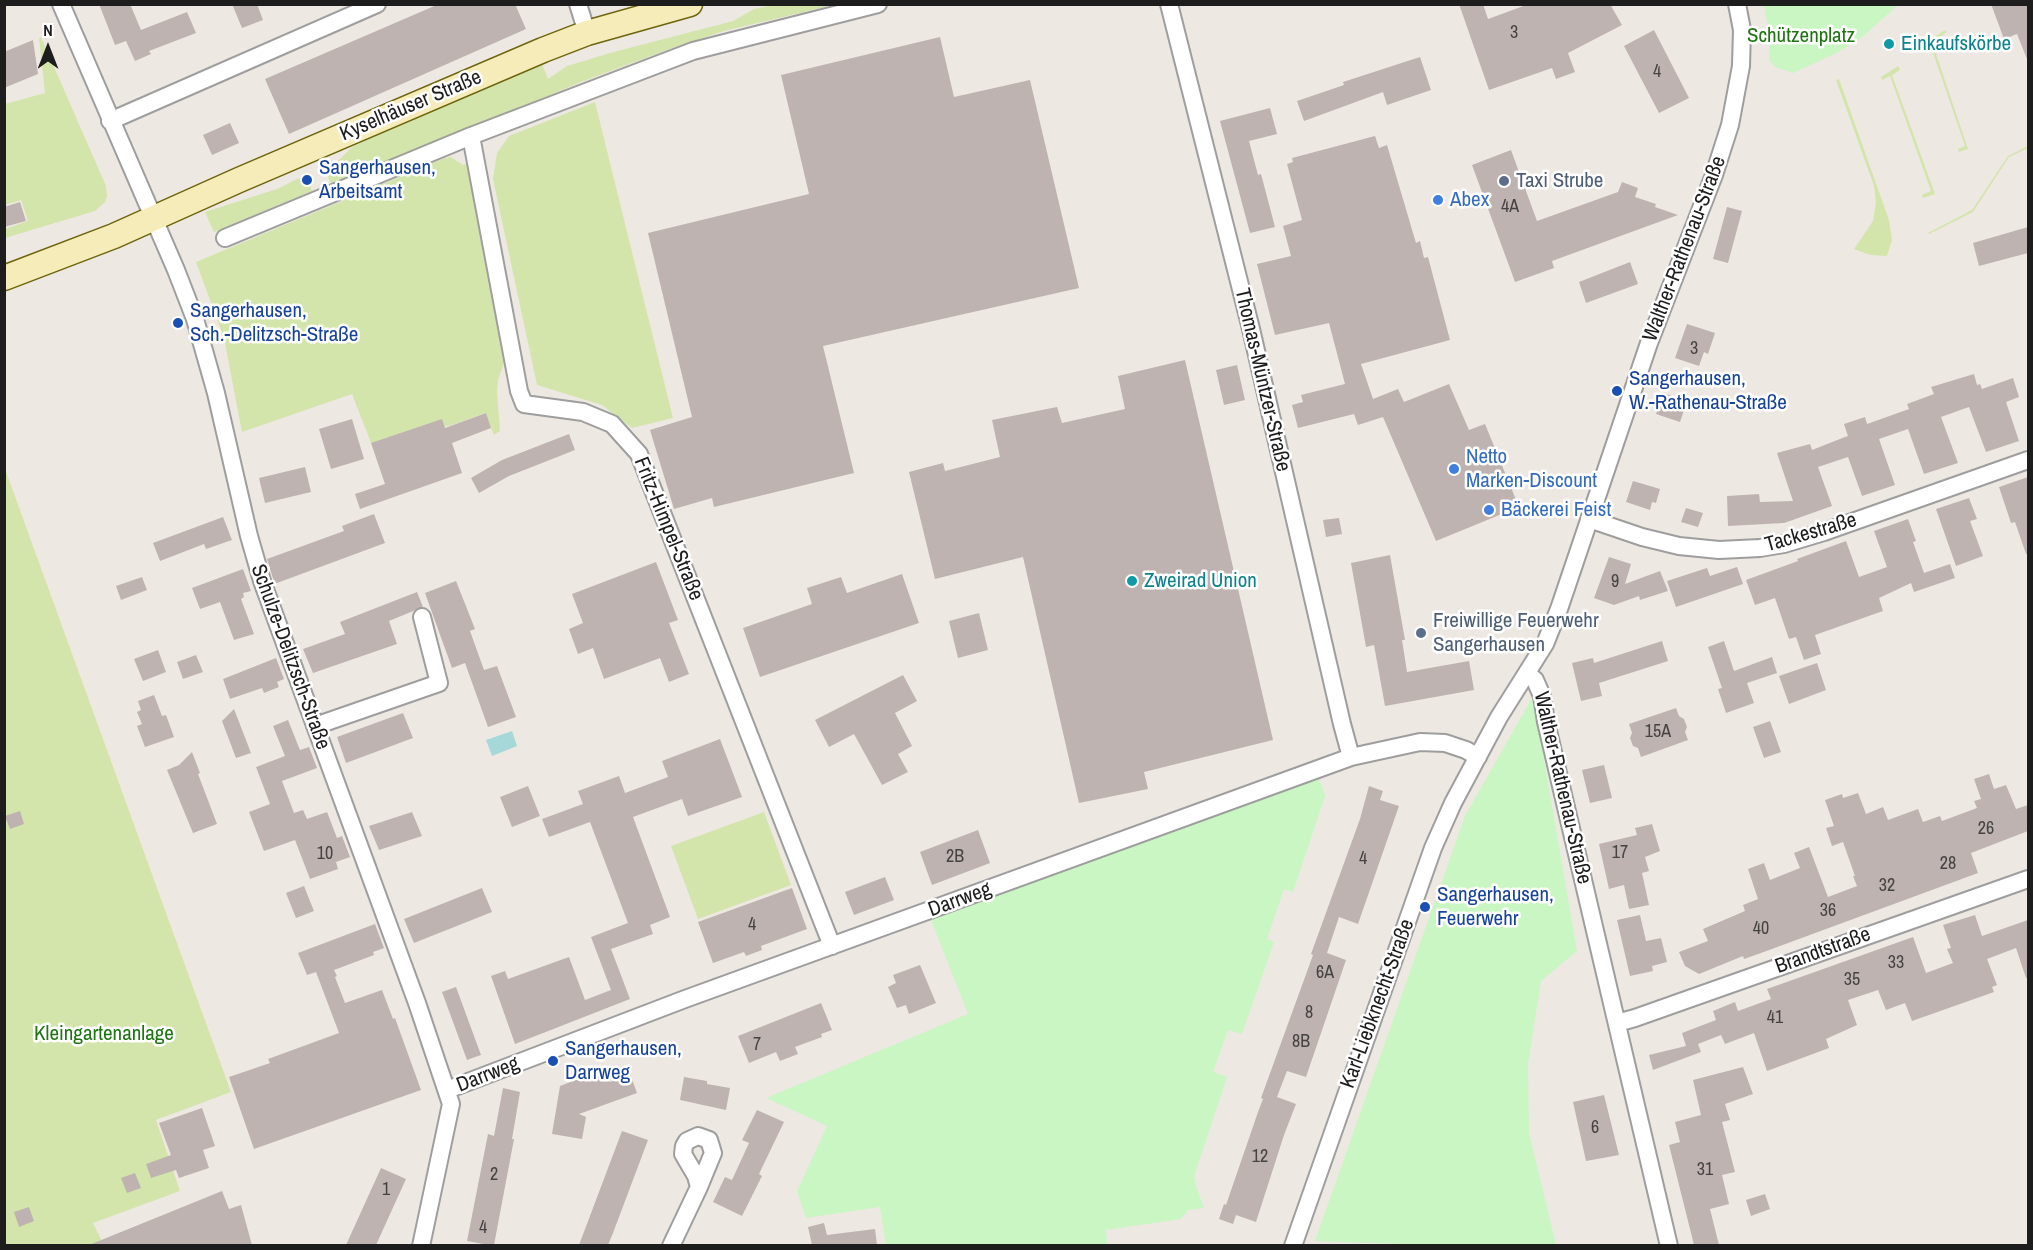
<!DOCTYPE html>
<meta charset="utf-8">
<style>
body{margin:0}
#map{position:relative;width:2033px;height:1250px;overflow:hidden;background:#eee8e3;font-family:"Archivo Narrow",sans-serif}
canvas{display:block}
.frame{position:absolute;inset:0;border:6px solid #1d1d1d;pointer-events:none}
.north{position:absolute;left:18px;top:18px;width:60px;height:60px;-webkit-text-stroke:4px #fff;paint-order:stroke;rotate:0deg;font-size:16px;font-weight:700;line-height:24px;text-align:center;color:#1d1d1d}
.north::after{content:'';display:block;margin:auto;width:21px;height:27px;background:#1d1d1d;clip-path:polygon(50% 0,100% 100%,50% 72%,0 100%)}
</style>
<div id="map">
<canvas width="2033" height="1250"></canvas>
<div class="frame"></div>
<div class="north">N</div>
</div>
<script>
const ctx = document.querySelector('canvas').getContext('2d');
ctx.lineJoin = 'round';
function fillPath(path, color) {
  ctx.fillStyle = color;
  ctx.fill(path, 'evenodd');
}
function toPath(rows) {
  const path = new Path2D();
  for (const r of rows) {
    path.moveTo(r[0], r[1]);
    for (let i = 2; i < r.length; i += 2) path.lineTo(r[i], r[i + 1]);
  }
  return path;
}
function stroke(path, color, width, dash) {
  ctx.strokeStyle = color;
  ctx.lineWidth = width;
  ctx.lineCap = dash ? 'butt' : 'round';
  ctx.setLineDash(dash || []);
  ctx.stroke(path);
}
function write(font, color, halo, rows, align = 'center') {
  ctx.font = font + ' "Archivo Narrow",sans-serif';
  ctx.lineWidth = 5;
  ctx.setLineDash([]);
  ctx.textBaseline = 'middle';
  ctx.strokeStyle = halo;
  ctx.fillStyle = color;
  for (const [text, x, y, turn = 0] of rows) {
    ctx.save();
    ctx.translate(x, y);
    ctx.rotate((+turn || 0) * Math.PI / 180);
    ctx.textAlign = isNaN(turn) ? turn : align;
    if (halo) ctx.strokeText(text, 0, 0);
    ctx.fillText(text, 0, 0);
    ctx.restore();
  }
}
const grass = toPath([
 [774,5,834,5,724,31,675,47,581,82,487,122,331,184,327,174,341,168,338,161,352,147,423,112,541,61,548,79,567,66,610,53,733,21,754,9],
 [1945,30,1947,32,1932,42,1968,149,1959,152,1958,149,1965,146,1930,44,1918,52,1916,50],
 [41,37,106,186,107,196,105,202,95,211,5,238,5,229,28,221,21,200,5,205,5,104,45,93,39,38],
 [1898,66,1900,70,1892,75,1935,194,1923,198,1922,195,1931,191,1890,76,1882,80,1881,77],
 [1839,79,1889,220,1892,240,1887,256,1870,255,1854,249,1873,221,1876,202,1874,186,1836,80],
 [595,102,673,418,632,428,602,405,537,385,493,179,497,153,509,136],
 [2028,146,2028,148,2009,157,1973,212,1929,234,1928,233,1972,210,2008,156],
 [451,157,463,165,468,163,504,352,504,363,498,380,497,392,500,431,494,435,485,413,452,425,371,443,352,394,242,432,224,338,196,262,445,158],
 [299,178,303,185,308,182,312,191,214,232,205,212,277,189],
 [4,466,231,1092,156,1120,180,1191,93,1223,104,1245,5,1245],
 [764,812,791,885,698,919,671,846]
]);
const park = toPath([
 [1764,5,1898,5,1861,38,1837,53,1793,73,1775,67,1769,60,1770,40],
 [1533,696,1577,951,1541,981,1528,1064,1529,1133,1556,1245,1405,1246,1405,1244,1315,1241,1465,816],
 [1319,779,1325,796,1293,892,1284,889,1267,939,1274,942,1242,1034,1228,1030,1213,1072,1227,1077,1194,1176,1196,1186,1204,1208,1188,1210,1181,1219,1106,1230,1107,1245,886,1245,880,1207,806,1218,797,1191,827,1126,766,1098,968,1014,931,920,1214,816]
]);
const water = toPath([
 [512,731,517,746,492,756,486,740]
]);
const building = toPath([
 [99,4,130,4,141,30,187,12,196,33,149,51,151,54,135,61,126,41,115,45],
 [232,4,257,4,263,20,242,28],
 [439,4,515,4,526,29,289,134,265,79],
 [1459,4,1483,4,1488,19,1529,4,1610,4,1622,25,1568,53,1575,72,1556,79,1552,68,1489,90],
 [1991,4,2028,4,2028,59,2027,59,2017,34,2004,39],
 [1654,30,1689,98,1659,113,1624,46],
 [940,37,954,97,1030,80,1079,288,823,346,854,473,714,507,712,498,674,509,650,430,692,417,648,233,809,194,781,75],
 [33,40,38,74,4,88,4,52],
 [1420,57,1431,90,1387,105,1383,92,1304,121,1297,101,1344,85,1343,82],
 [1270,108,1277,134,1249,141,1258,175,1261,174,1275,227,1250,233,1220,121],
 [230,123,239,143,212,155,203,135],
 [1375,136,1379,148,1387,145,1416,243,1420,241,1424,258,1428,257,1450,340,1361,364,1373,399,1398,389,1404,402,1449,384,1469,430,1485,424,1519,507,1436,541,1383,417,1358,425,1354,414,1298,428,1292,405,1303,402,1301,395,1345,384,1329,323,1275,335,1257,264,1291,256,1283,226,1302,220,1287,164,1293,162,1292,158],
 [1511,150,1537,221,1618,192,1622,182,1638,188,1635,197,1656,204,1655,207,1678,215,1552,261,1554,268,1515,282,1472,165],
 [20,202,26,221,4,227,4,207],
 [1727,207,1742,211,1728,263,1713,259],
 [2028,227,2028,253,1979,266,1973,243],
 [1630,262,1638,284,1586,303,1579,282],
 [1687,324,1715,333,1708,354,1704,352,1699,366,1675,358],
 [1185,360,1273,740,1144,772,1148,789,1079,803,1023,557,935,579,909,472,943,463,945,471,1000,457,992,420,1057,407,1062,423,1125,409,1118,376],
 [1237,365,1245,400,1224,405,1216,370],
 [1974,374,1977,385,1980,384,1982,389,2013,378,2019,397,2006,402,2019,441,1986,452,1969,407,1941,417,1958,463,1924,474,1908,429,1879,439,1895,485,1862,496,1848,457,1818,467,1832,506,1784,523,1728,526,1727,496,1759,494,1760,502,1793,501,1777,453,1810,444,1812,450,1845,437,1848,436,1844,424,1865,417,1867,424,1909,409,1907,404,1934,394,1931,387],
 [1663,393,1687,401,1680,422,1656,414],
 [486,413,491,428,452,443,462,473,360,509,355,494,385,484,371,443,442,419,445,428],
 [352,419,364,459,331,469,319,429],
 [569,434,575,450,509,476,479,493,471,478,502,460],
 [305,467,311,492,265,503,259,478],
 [2028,477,2028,554,2026,554,2015,522,2011,523,1999,487],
 [1633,481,1660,489,1656,503,1652,502,1650,510,1626,502],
 [1969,498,1977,519,1970,521,1983,556,1956,566,1936,509],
 [1686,508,1703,513,1698,527,1681,522],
 [374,514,385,543,277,583,274,582,267,559,344,531,342,526],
 [223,517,232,540,206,549,204,544,160,561,153,543],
 [1339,518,1342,534,1326,537,1323,520],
 [1908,519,1916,541,1913,542,1924,573,1950,564,1955,578,1914,592,1911,583,1879,598,1883,611,1815,635,1821,654,1804,660,1796,637,1789,639,1775,598,1755,605,1746,580,1798,561,1797,559,1846,541,1859,577,1887,567,1874,531],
 [1390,555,1405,640,1402,640,1407,672,1469,661,1474,690,1385,706,1374,645,1366,647,1351,563],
 [1609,557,1631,564,1625,584,1660,571,1668,591,1640,600,1639,596,1614,605,1594,598],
 [656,562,678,620,669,623,689,674,669,682,660,658,604,679,593,648,578,654,569,629,583,623,572,594],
 [1737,567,1743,584,1676,607,1667,581,1707,568,1710,576],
 [243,569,251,591,243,593,244,597,241,599,254,634,234,640,220,602,200,609,192,588],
 [902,574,919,623,760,677,743,628,812,604,807,588,841,577,847,593],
 [142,577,147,590,121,600,116,586],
 [456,581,475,629,470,631,484,670,497,666,516,717,488,727,465,663,452,668,425,593],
 [417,592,423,607,389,621,397,644,313,673,303,649,345,634,340,622],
 [979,613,988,650,958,658,949,621],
 [1662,641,1668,661,1599,683,1602,696,1581,701,1572,663,1593,658,1594,663],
 [1724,641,1734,671,1772,657,1777,673,1747,683,1754,703,1726,713,1718,689,1722,688,1708,647],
 [158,650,166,672,143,681,134,659],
 [196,655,203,672,183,679,177,662],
 [276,658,284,679,277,682,279,687,264,693,262,688,230,699,223,679],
 [1817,663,1826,690,1789,704,1779,676],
 [903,675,917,701,895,713,912,746,898,754,908,772,882,785,854,734,829,747,815,720],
 [154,695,162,716,166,715,174,737,145,747,137,726,142,724,137,712,141,710,138,701],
 [1676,708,1679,716,1684,719,1687,727,1685,732,1688,740,1641,757,1638,748,1633,746,1630,738,1632,733,1629,724],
 [234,709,251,753,236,758,222,721],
 [403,713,413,738,346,763,337,737],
 [288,720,300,750,309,747,317,768,282,781,294,813,303,810,307,819,327,812,337,838,342,836,350,857,336,862,338,869,310,879,295,840,264,851,249,812,270,804,256,767,285,756,273,726],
 [1770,721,1781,752,1764,758,1753,727],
 [720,739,742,797,688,816,682,799,633,817,670,917,650,925,653,934,611,949,630,999,515,1044,491,976,505,971,508,979,569,957,585,1000,611,990,591,937,628,923,590,822,549,837,542,819,583,804,578,791,619,776,625,793,668,777,662,761],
 [192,752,200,773,198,774,217,824,193,833,167,770,179,765],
 [1604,765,1612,798,1590,803,1582,770],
 [1989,774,1994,789,2006,785,2016,809,2028,805,2028,831,1971,853,1978,873,1761,953,1744,959,1743,956,1699,974,1685,966,1679,952,1708,941,1703,929,1745,911,1743,905,1758,899,1748,869,1764,863,1770,880,1800,868,1794,853,1809,847,1828,897,1857,886,1853,876,1855,876,1843,842,1832,846,1826,828,1834,826,1825,800,1842,794,1843,798,1858,793,1866,814,1883,807,1888,820,1918,809,1923,822,1940,816,1942,821,1977,808,1974,801,1981,799,1974,779],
 [528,786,540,816,512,827,500,797],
 [1369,786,1383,791,1380,800,1399,806,1358,924,1339,917,1327,953,1346,960,1306,1077,1287,1071,1277,1097,1296,1104,1284,1135,1256,1222,1236,1215,1233,1224,1219,1219,1224,1204,1226,1205,1258,1112,1263,1099,1261,1098,1313,955,1311,954,1360,819],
 [20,811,24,824,10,829,5,816],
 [412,812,422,836,379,850,369,826],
 [1652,824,1660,851,1645,857,1649,871,1642,873,1649,905,1629,909,1624,885,1609,889,1599,844,1637,835,1635,828],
 [978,830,990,863,932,885,920,852],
 [885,877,894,900,854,915,845,892],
 [304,886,314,911,296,918,286,893],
 [482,888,492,912,414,943,404,919],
 [792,888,807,929,761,946,762,950,746,956,744,952,713,963,698,922],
 [1640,915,1646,941,1661,938,1667,962,1652,966,1653,971,1630,976,1617,920],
 [1975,915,1982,936,2028,920,2028,978,2026,978,2016,948,1987,959,1997,985,1992,987,1994,992,1912,1021,1905,1003,1886,1010,1878,990,1848,1000,1857,1025,1826,1039,1829,1048,1767,1071,1754,1033,1725,1044,1721,1035,1698,1044,1701,1052,1653,1070,1649,1055,1686,1046,1682,1033,1716,1020,1713,1011,1735,1002,1738,1011,1771,999,1767,989,1913,937,1926,973,1953,963,1947,949,1951,948,1943,925],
 [375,924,384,948,373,952,374,955,334,970,337,976,335,977,345,1003,382,990,393,1019,395,1018,421,1090,254,1149,229,1077,270,1063,268,1059,339,1033,316,972,307,975,298,953],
 [920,965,936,1003,909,1014,906,1005,897,1008,888,987,896,983,893,975],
 [456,987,481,1055,467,1060,442,992],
 [821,1003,832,1030,821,1034,822,1037,795,1047,798,1054,780,1061,776,1052,749,1063,738,1036],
 [1743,1067,1753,1094,1725,1104,1730,1120,1722,1122,1735,1172,1722,1175,1729,1204,1710,1209,1719,1245,1694,1245,1669,1145,1680,1142,1675,1122,1701,1115,1693,1080],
 [605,1069,610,1082,630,1074,637,1093,579,1114,586,1117,582,1139,552,1134,560,1086],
 [684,1077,707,1081,707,1084,730,1088,726,1110,680,1100],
 [503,1088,520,1092,512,1139,514,1139,494,1245,489,1245,467,1241,488,1134,494,1136],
 [1604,1095,1619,1155,1586,1161,1573,1102],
 [202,1108,215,1146,203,1150,209,1168,179,1178,176,1170,151,1178,146,1164,171,1155,159,1123],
 [757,1110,784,1122,759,1174,762,1176,742,1216,713,1202,725,1177,732,1180,749,1143,742,1140],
 [622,1131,648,1140,613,1233,608,1245,579,1245],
 [381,1168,406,1179,376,1245,346,1245],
 [135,1173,141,1188,127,1193,121,1178],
 [222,1191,229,1209,241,1205,252,1245,89,1245],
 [1765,1194,1770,1209,1751,1216,1746,1200],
 [29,1207,34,1221,19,1227,14,1212],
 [824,1223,827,1235,875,1229,877,1245,812,1245,808,1227]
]);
const street = toPath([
 [61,4,176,270,195,319,216,393,249,536,262,581,417,1003,451,1104,421,1246],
 [578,4,587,33],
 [1169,4,1251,329,1342,724,1351,757],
 [110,121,377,4],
 [471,136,519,391,524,404,583,412,612,424,639,454,832,946],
 [225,238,471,136,693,51,878,4],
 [1589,519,1642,537,1679,546,1719,550,1760,548,1784,544,1824,532,2028,460],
 [1527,673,1535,680,1542,696,1546,722,1669,1246],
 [315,726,439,683,422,617],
 [1617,1023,1635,1018,2028,879],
 [447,1090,685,999,1351,757,1420,742,1445,743,1466,750,1478,757],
 [671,1246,699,1187,713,1153,709,1140,698,1136,687,1141,684,1146,683,1154,696,1176,699,1187],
 [1293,1246,1433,848,1453,803,1499,717,1545,644,1559,609,1649,343,1714,175,1730,125,1741,66,1742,30,1737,4]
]);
const secondary = toPath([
 [4,278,114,236,239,180,543,50,587,33,690,4]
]);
const markers = [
 [1889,44,6,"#0f9aa8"],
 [307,180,6,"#1a4fb4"],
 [1504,181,6,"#5c6f8a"],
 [1438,200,6,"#3f7fe0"],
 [178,323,6,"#1a4fb4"],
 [1617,391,6,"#1a4fb4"],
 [1454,469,6,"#3f7fe0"],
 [1489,510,6,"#3f7fe0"],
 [1132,581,6,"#0f9aa8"],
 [1421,633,6,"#5c6f8a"],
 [1425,907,6,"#1a4fb4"],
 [553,1061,6,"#1a4fb4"]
];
const numberNames = [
 ["3",1514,33],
 ["4",1657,72],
 ["4A",1510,207],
 ["3",1694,349],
 ["9",1615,582],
 ["15A",1658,732],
 ["26",1986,829],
 ["17",1620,853],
 ["10",325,854],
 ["2B",955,857],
 ["4",1363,859],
 ["28",1948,864],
 ["32",1887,886],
 ["36",1828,911],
 ["4",752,925],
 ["40",1761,929],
 ["33",1896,963],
 ["6A",1325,973],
 ["35",1852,980],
 ["8",1309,1013],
 ["41",1775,1018],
 ["8B",1301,1042],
 ["7",757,1045],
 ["6",1595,1128],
 ["12",1260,1157],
 ["31",1705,1170],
 ["2",494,1175],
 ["1",386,1190],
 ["4",483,1228]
];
const parkNames = [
 ["Schützenplatz",1801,36],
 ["Kleingartenanlage",104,1034]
];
const cultureNames = [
 ["Einkaufskörbe",1901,44],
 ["Zweirad Union",1144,581]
];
const streetNames = [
 ["Kyselhäuser Straße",411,106,-23],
 ["Walther-Rathenau-Straße",1685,249,-69],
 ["Thomas-Müntzer-Straße",1262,380,77],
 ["Fritz-Himpel-Straße",668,529,68],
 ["Tackestraße",1811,533,-16],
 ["Schulze-Delitzsch-Straße",290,657,70],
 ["Walther-Rathenau-Straße",1562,788,77],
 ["Darrweg",960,900,-20],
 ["Brandtstraße",1823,951,-20],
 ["Karl-Liebknecht-Straße",1378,1004,-70],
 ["Darrweg",488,1075,-21]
];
const transitNames = [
 ["Sangerhausen,",319,168],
 ["Arbeitsamt",319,192],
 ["Sangerhausen,",190,311],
 ["Sch.-Delitzsch-Straße",190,335],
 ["Sangerhausen,",1629,379],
 ["W.-Rathenau-Straße",1629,403],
 ["Sangerhausen,",1437,895],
 ["Feuerwehr",1437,919],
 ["Sangerhausen,",565,1049],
 ["Darrweg",565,1073]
];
const serviceNames = [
 ["Taxi Strube",1516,181],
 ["Freiwillige Feuerwehr",1433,621],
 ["Sangerhausen",1433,645]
];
const shopNames = [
 ["Abex",1450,200],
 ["Netto",1466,457],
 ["Marken-Discount",1466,481],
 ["Bäckerei Feist",1501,510]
];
fillPath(grass, '#d4e5ac');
fillPath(park, '#c9f6c2');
fillPath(water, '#a6d8d9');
fillPath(building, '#beb3b0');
stroke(street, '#9e9e9e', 20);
stroke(secondary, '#6d640b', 27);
stroke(street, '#fff', 16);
stroke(secondary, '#f6ecb9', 24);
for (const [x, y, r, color] of markers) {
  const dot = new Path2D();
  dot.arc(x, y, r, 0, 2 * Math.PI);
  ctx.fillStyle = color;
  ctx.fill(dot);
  stroke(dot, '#fff', 2);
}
write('18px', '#454242', null, numberNames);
write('21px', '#1e7511', '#fff', parkNames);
write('21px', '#0d838f', '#fff', cultureNames, 'left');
write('21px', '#1d1d1d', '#fff', streetNames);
write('21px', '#164399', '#fff', transitNames, 'left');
write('21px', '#4e5e75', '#fff', serviceNames, 'left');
write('21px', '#366cbe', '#fff', shopNames, 'left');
</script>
